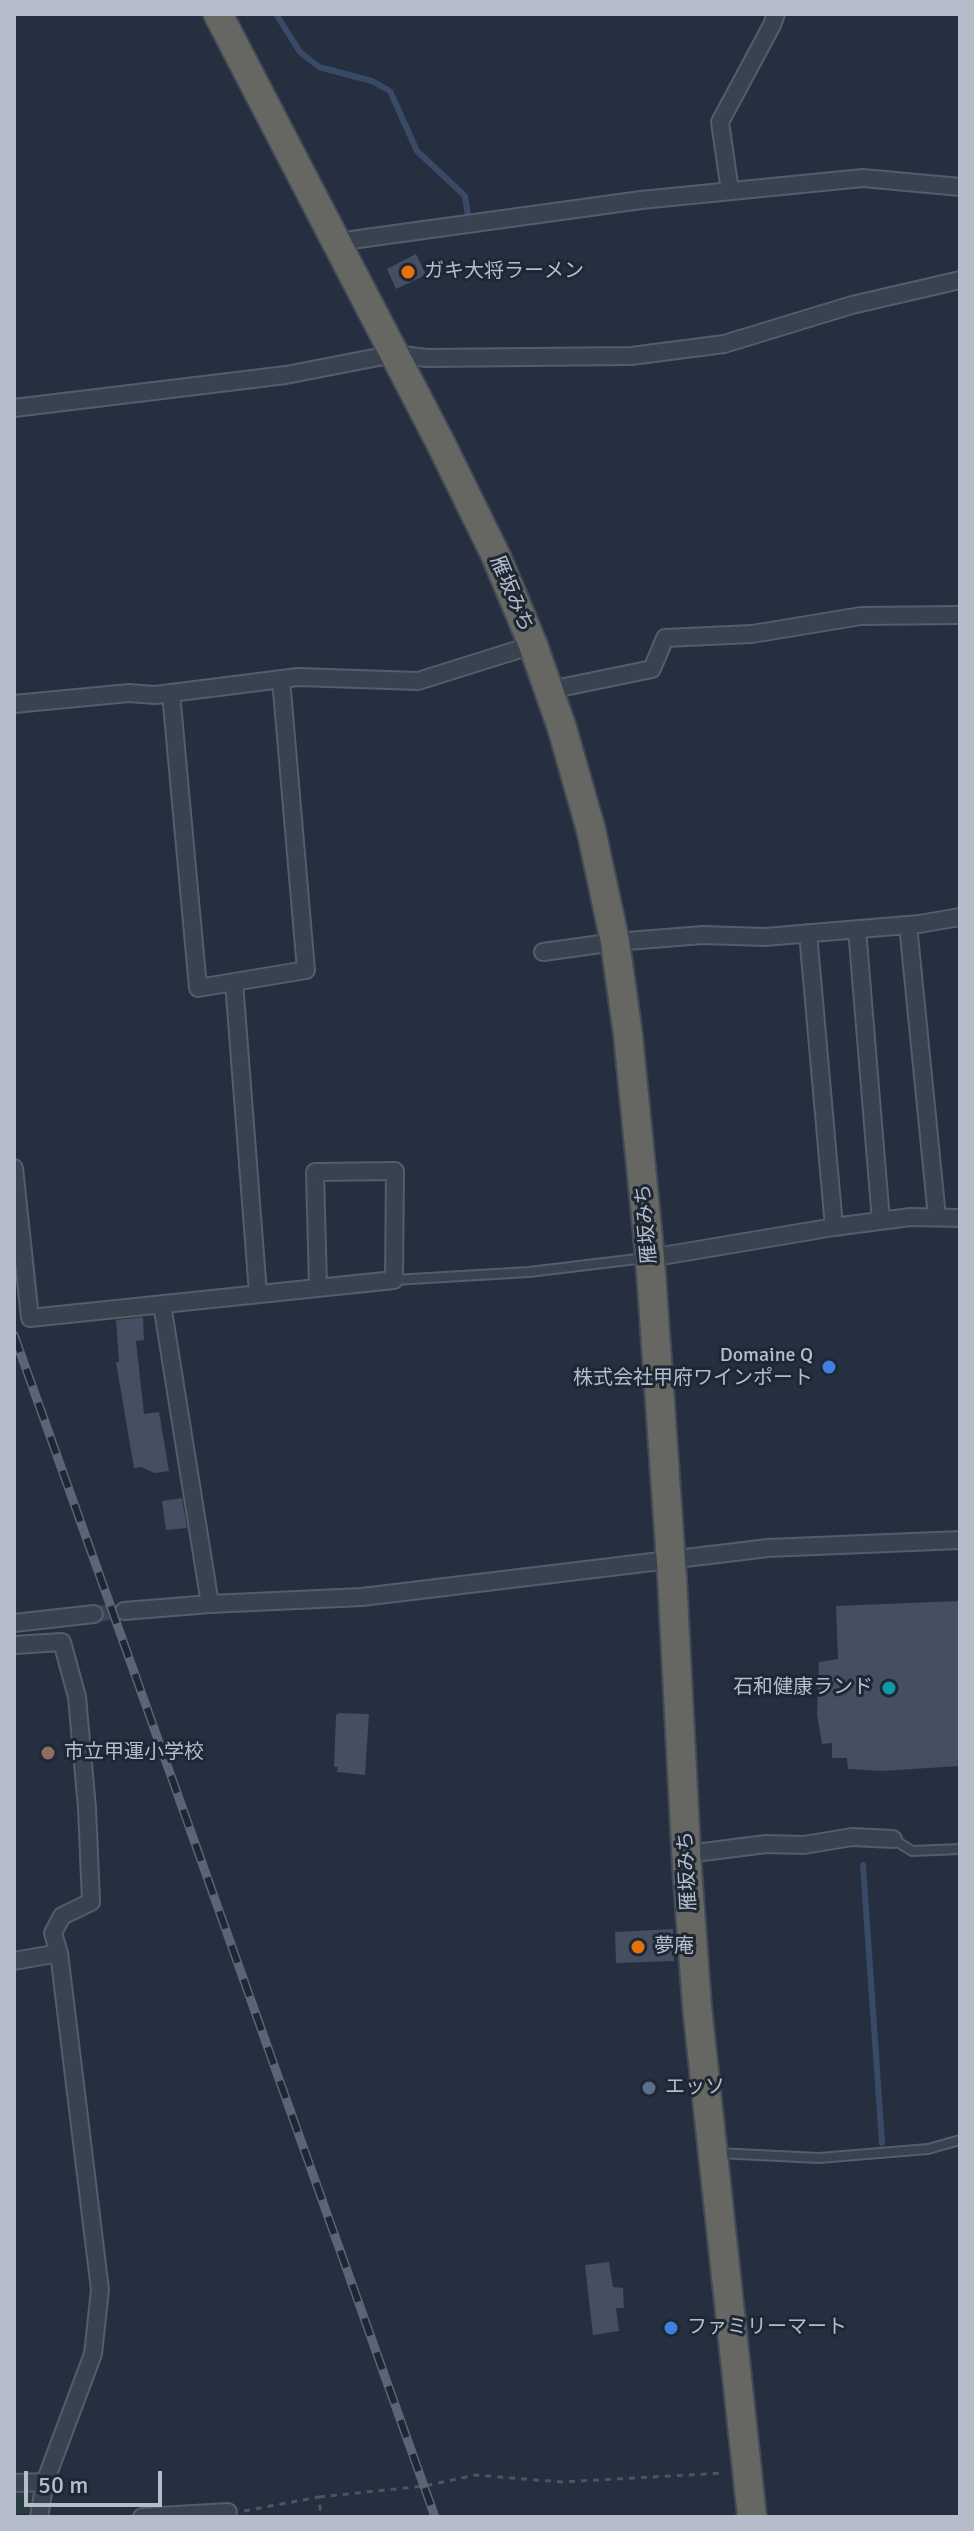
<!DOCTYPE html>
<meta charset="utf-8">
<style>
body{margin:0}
#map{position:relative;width:974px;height:2531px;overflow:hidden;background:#252f3f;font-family:Signika,sans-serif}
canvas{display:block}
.frame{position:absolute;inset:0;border:16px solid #b5bdca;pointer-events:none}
.scale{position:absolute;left:24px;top:2471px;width:138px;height:36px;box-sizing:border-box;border:4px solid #b5bdca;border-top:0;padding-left:10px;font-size:24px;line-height:28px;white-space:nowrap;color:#b5bdca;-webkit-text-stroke:6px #1e2734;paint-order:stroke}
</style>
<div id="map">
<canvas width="974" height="2531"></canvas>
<div class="frame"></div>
<div class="scale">50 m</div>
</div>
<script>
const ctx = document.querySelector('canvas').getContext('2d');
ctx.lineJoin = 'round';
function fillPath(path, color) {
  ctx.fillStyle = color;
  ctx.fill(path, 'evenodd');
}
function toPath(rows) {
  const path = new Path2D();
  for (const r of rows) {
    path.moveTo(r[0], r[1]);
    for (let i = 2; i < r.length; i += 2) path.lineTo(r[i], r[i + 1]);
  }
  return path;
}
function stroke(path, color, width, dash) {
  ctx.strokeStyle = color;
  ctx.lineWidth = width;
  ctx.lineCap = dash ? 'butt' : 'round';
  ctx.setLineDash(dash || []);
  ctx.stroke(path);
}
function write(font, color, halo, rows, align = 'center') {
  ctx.font = font + ' Signika,"Noto Sans JP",sans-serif';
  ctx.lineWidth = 6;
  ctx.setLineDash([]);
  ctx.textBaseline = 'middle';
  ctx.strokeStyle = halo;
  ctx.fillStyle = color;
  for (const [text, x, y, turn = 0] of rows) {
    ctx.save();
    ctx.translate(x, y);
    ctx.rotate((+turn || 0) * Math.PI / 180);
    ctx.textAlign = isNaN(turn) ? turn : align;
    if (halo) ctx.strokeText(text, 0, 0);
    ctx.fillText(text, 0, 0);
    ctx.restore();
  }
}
const green = toPath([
 [45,2482,36,2513,14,2514,14,2483]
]);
const stream = toPath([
 [276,14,300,52,319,67,372,81,390,91,417,151,465,196,469,223],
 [863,1865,882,2143]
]);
const building = toPath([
 [416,254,426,275,396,289,387,269],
 [143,1317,144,1340,136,1341,144,1414,159,1412,169,1471,154,1473,141,1467,134,1468,116,1362,119,1362,116,1320],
 [182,1498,187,1528,166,1530,162,1501],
 [960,1601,960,1766,881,1771,848,1769,847,1758,832,1758,832,1743,822,1744,817,1715,819,1662,838,1659,836,1606],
 [339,1713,369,1714,365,1775,337,1772,338,1767,334,1767,336,1715],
 [673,1929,674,1961,616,1963,615,1932],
 [609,2262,613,2287,623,2288,624,2308,616,2308,619,2331,593,2335,585,2265]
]);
const minorTunnel = toPath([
 [94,1614,124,1611]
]);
const path = toPath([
 [319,2497,424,2486,476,2475,562,2482,723,2473],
 [244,2511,319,2497,321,2517]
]);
const service = toPath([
 [394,1280,529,1272,645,1258],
 [893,1839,912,1851,960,1849],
 [717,2153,819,2158,928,2149,960,2140]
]);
const minor = toPath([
 [730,191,720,122,772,25,776,14],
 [337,242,641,200,863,178,960,187],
 [14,408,286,375,394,354,427,358,631,356,724,344,852,305,960,280],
 [550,690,652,669,665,638,752,634,861,616,960,615],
 [171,693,198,988,306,970,281,679],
 [14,704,129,693,155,695,298,677,418,681,533,645],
 [908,925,937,1217],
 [857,929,881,1221],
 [808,933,834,1227],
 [543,952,615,942,703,935,765,937,919,924,960,917],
 [234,982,258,1293],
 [14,1168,30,1318,394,1280,395,1171,315,1172,318,1287],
 [650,1258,834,1227,910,1217,960,1218],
 [162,1304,210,1604],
 [124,1611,210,1604,362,1597,768,1548,960,1540],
 [14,1623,94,1614],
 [14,1645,62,1642,77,1697,87,1808,91,1902,62,1916,53,1933,59,1953],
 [687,1854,766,1844,804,1845,852,1837,893,1839],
 [14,1961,59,1953,100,2290,93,2354,45,2482,39,2517],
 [14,2483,45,2482],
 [142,2517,228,2512]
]);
const trunk = toPath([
 [218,14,440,442,496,556,533,645,562,728,591,830,615,942,628,1035,650,1258,672,1577,687,1868,697,2006,752,2517]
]);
const rail = toPath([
 [14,1335,435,2517]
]);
const markers = [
 [408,272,8,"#e8710a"],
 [829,1367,8,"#3f7fe0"],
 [889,1688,8,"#0f9aa8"],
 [48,1753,8,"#8d6e63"],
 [638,1947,8,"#e8710a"],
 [649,2088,8,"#5c6f8a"],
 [671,2328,8,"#3f7fe0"]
];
const poiNames = [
 ["ガキ大将ラーメン",424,272],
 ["Domaine Q",813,1356,"right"],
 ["株式会社甲府ワインポート",813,1379,"right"],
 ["石和健康ランド",873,1688,"right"],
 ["市立甲運小学校",64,1753],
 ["夢庵",654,1947],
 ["エッソ",665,2088],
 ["ファミリーマート",687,2328]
];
const streetNames = [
 ["雁坂みち",511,594,67],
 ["雁坂みち",647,1224,-95],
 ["雁坂みち",688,1871,-93]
];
fillPath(green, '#273d40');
stroke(stream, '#394a67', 6);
fillPath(building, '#444f61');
stroke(minorTunnel, '#3b4454', 16, [16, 8]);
stroke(service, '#545d6a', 12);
stroke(minor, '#545d6a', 20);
stroke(trunk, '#414a57', 32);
stroke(path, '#455a5d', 3, [6, 6]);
stroke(service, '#39424f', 8);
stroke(minor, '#39424f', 16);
stroke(trunk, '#666662', 28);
stroke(rail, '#5b6576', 9);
stroke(rail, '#1e2734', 6, [18]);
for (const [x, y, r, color] of markers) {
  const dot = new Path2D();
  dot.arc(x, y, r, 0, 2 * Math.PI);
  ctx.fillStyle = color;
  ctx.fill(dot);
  stroke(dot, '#1e2734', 3);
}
write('20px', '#b5bdca', '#1e2734', poiNames, 'left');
write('20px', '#b5bdca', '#1e2734', streetNames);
</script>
